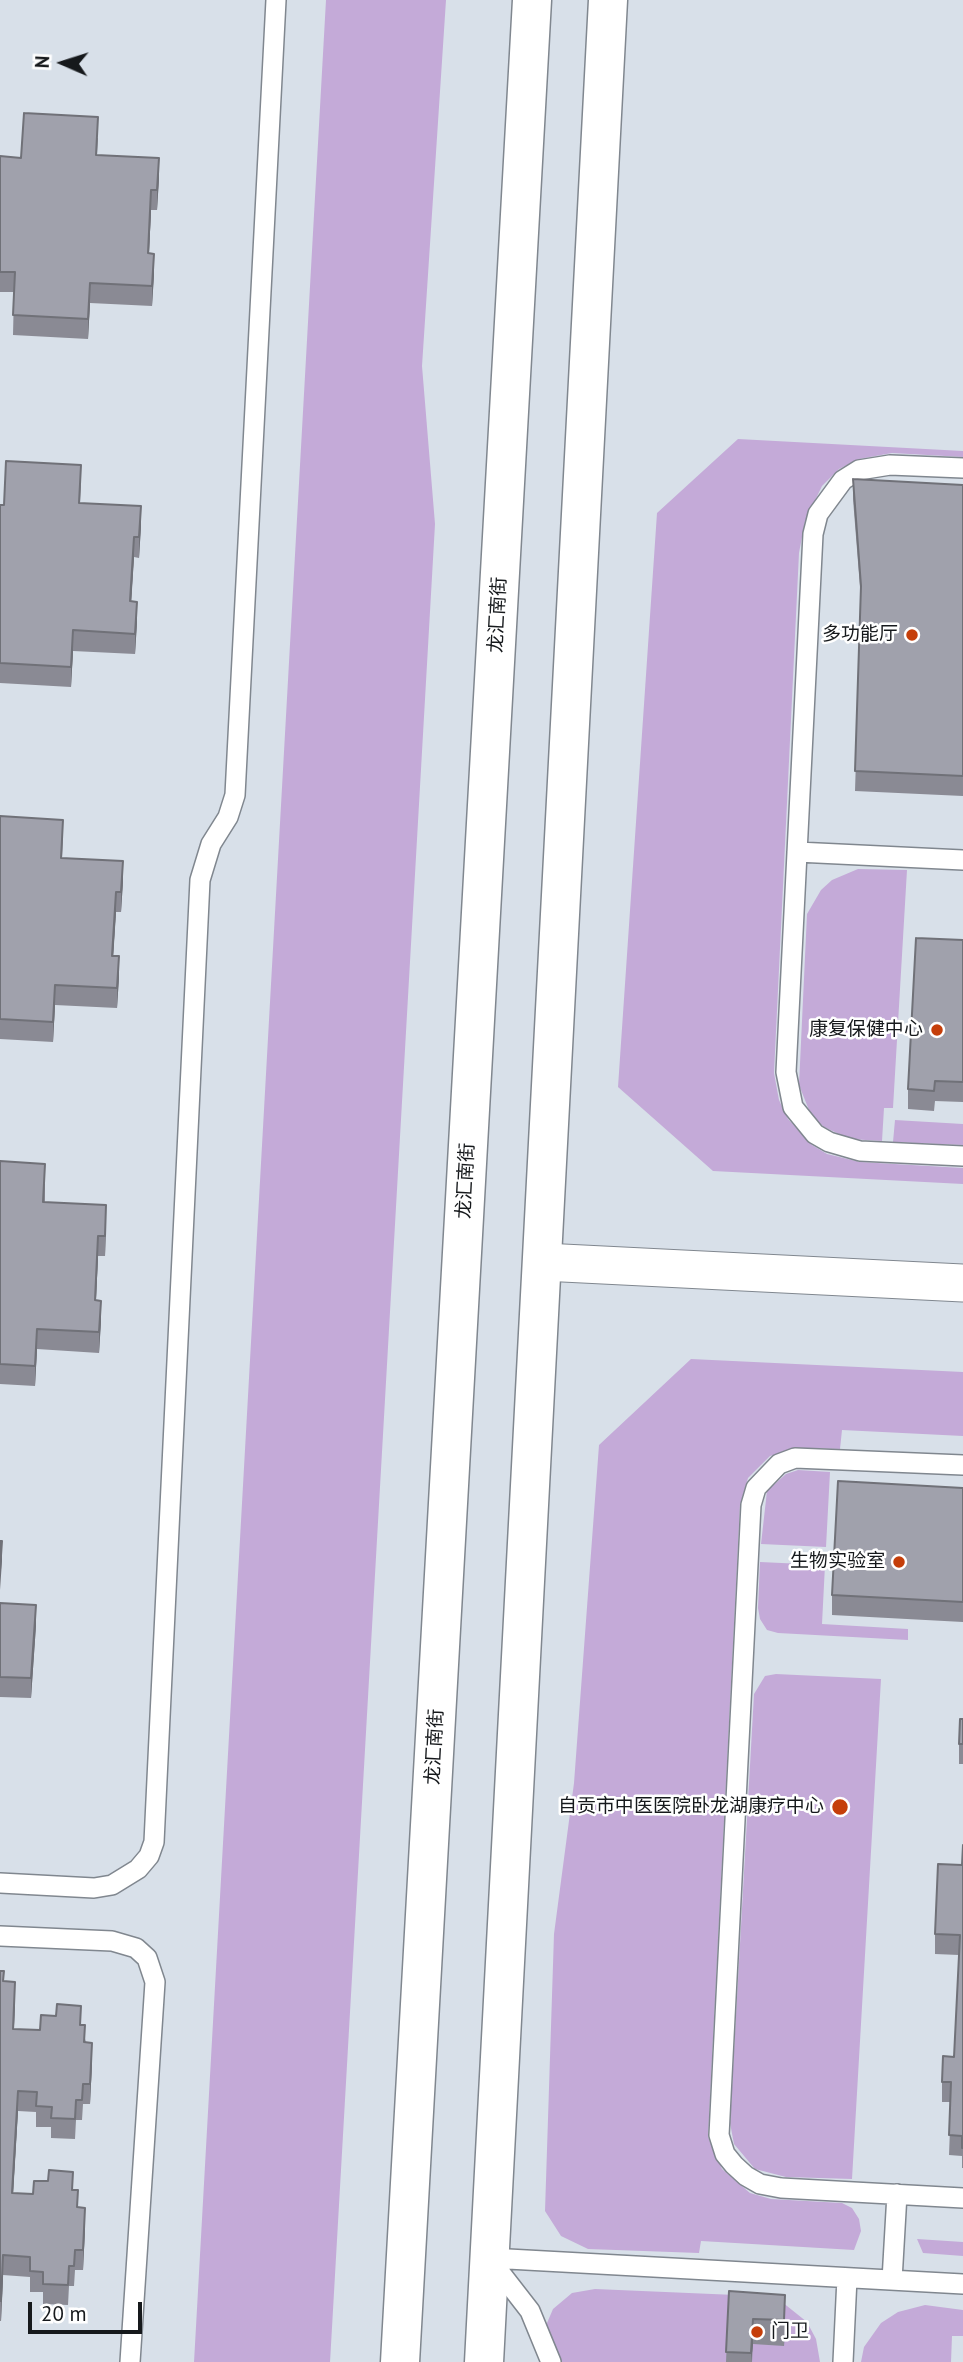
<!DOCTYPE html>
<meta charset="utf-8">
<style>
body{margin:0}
#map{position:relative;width:963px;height:2362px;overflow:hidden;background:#d8e0e9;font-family:"PT Sans",sans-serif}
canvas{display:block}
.north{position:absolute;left:28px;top:28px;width:70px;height:70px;-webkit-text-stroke:5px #fff;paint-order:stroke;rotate:273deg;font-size:19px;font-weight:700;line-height:28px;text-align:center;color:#16191c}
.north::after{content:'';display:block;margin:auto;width:24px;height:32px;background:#16191c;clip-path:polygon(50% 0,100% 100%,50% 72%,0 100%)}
.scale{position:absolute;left:28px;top:2302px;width:114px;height:32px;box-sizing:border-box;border:4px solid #16191c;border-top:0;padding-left:9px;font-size:21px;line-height:24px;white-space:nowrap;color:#16191c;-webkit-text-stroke:5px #fff;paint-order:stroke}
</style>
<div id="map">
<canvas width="963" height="2362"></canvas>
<div class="north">N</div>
<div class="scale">20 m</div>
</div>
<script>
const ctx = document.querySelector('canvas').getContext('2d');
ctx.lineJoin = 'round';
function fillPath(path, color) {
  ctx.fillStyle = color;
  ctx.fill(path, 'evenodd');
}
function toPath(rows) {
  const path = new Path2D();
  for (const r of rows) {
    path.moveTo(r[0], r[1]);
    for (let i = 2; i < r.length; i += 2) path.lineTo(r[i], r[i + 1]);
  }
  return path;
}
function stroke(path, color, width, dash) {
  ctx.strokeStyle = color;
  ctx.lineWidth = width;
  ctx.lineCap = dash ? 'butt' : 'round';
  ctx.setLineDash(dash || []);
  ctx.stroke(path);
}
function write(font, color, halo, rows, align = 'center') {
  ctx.font = font + ' "PT Sans","Noto Sans SC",sans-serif';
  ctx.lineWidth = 5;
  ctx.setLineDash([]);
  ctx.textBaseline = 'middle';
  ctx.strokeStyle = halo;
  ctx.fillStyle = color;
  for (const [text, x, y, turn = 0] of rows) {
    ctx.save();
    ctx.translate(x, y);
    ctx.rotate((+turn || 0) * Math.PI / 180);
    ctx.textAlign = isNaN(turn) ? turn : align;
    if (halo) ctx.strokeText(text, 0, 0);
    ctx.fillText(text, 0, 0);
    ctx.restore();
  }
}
const green = toPath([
 [326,0,446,0,422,366,435,524,330,2362,194,2362],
 [738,439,963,451,963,457,892,453,859,459,839,469,822,486,805,521,799,553,774,1073,779,1100,788,1119,812,1145,827,1154,860,1162,963,1168,963,1184,713,1171,618,1087,657,513],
 [858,869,907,870,893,1108,884,1108,882,1141,850,1139,824,1127,811,1115,799,1085,807,914,821,890,832,880],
 [895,1120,963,1124,963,1145,893,1142],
 [691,1359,963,1372,963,1436,842,1430,840,1449,800,1448,770,1456,748,1478,740,1505,708,2137,722,2169,750,2193,771,2199,842,2203,852,2208,859,2219,861,2231,854,2250,701,2241,699,2253,588,2249,561,2236,545,2211,554,1934,574,1783,599,1445],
 [798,1470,830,1472,826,1547,761,1544,767,1491,786,1474],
 [760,1562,825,1565,822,1624,908,1629,908,1640,778,1633,767,1630,760,1619,758,1608],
 [776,1674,881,1679,852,2179,786,2177,755,2169,734,2144,730,2123,754,1694,765,1676],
 [917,2239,963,2242,963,2256,923,2253],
 [595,2289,759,2296,782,2302,807,2322,816,2339,820,2362,542,2362,544,2330,553,2309,572,2293],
 [925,2305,963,2310,963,2336,952,2336,951,2362,861,2362,864,2347,881,2323,898,2312]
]);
const service = toPath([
 [963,468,890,465,859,470,843,480,818,514,813,534,786,1072,793,1107,815,1134,829,1142,860,1151,963,1156],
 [797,852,963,860],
 [963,1465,795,1458,779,1464,756,1488,751,1505,719,2135,725,2154,734,2165,746,2176,760,2184,781,2188,963,2198],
 [0,1883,94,1888,112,1885,138,1869,149,1856,154,1842,200,880,211,844,228,817,235,795,276,0],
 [0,1936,112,1941,136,1948,147,1958,155,1982,130,2362],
 [490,2258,963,2284],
 [492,2262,530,2311,551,2362],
 [892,2280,897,2194],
 [843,2362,847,2278]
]);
const minor = toPath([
 [543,1262,963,1283]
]);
const secondary = toPath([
 [400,2362,532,0],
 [484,2362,608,0]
]);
const wall = toPath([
 [98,138,97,155,159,178,157,210,151,210,149,254,154,274,152,306,90,303,88,339,13,335,14,292,0,292,0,156,21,158],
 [853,479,963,485,963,796,855,791,861,600,853,499],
 [81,485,80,503,141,526,139,558,134,557,131,602,137,622,135,654,73,651,71,687,0,683,0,505,4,505],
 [0,816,63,840,62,858,123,881,121,912,116,912,113,956,119,977,117,1008,55,1005,53,1042,0,1039],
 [963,940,963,1102,935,1101,934,1111,908,1109,908,1089],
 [0,1161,45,1184,45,1202,106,1225,105,1256,98,1256,96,1300,101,1321,99,1353,37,1349,35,1386,0,1384],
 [963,1488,963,1622,832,1615,832,1595],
 [0,1603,36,1625,31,1698,0,1697],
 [963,1719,963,1764,959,1764,959,1744],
 [963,1845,963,2168,962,2168,962,2156,949,2155,951,2102,942,2102,942,2082,954,2057,959,1955,935,1954,935,1934,962,1865],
 [0,1971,4,1981,15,2002,14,2029,40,2030,81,2025,92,2063,90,2104,83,2104,82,2120,76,2120,75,2139,51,2138,51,2127,36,2127,36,2112,18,2111,13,2193,33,2194,73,2190,85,2228,83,2270,75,2270,74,2286,69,2286,68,2305,43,2304,43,2292,30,2292,30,2277,3,2275,1,2321,0,2321],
 [729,2291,785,2320,784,2346,753,2344,752,2362,726,2362]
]);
const shadedWall = toPath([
 [159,158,159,178,157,210,157,190],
 [151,190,151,210,148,274,148,253],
 [154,254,154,274,152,306,152,286],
 [90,283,90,303,88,339,88,319],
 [141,506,141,526,139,558,139,537],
 [134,537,134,557,130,622,130,601],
 [137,602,137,622,135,654,135,634],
 [73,630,73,651,71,687,71,667],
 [123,861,123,881,121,912,121,892],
 [116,892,116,912,112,976,112,956],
 [119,956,119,977,117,1008,117,988],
 [55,985,55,1005,53,1042,53,1022],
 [106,1205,106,1225,105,1256,105,1236],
 [98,1236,98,1256,95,1320,95,1300],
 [101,1301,101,1321,99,1353,99,1332],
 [37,1329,37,1349,35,1386,35,1366],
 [2,1541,2,1561,0,1590,0,1570],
 [36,1605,36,1625,31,1698,31,1678],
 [15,1982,15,2002,13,2049,13,2029],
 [92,2043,92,2063,90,2104,90,2084],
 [18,2091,18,2111,12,2213,12,2193],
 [85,2208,85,2228,83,2270,83,2250],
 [3,2255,3,2275,1,2321,1,2301],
 [785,2295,785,2320,784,2346,784,2320],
 [753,2319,753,2344,751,2362,751,2353]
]);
const building = toPath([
 [24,113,98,117,96,155,159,158,157,190,151,190,148,253,154,254,152,286,90,283,88,319,13,315,15,272,0,272,0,156,21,158,24,113],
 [6,461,81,465,79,503,141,506,139,537,134,537,130,601,137,602,135,634,73,630,71,667,0,663,0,505,4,505,6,461],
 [853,479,963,485,963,776,855,771,861,586,853,479],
 [0,816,63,820,61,858,123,861,121,892,116,892,112,956,119,956,117,988,55,985,53,1022,0,1019,0,816],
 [916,938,963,940,963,1082,935,1081,934,1091,908,1089,916,938],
 [0,1161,45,1164,43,1202,106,1205,105,1236,98,1236,95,1300,101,1301,99,1332,37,1329,35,1366,0,1364,0,1161],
 [838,1481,963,1488,963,1602,832,1595,838,1481],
 [0,1541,2,1541,0,1570,0,1541],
 [0,1603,36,1605,31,1678,0,1677,0,1603],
 [960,1719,963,1719,963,1744,959,1744,960,1719],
 [963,1845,963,2148,962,2148,962,2136,949,2135,951,2082,942,2082,943,2056,954,2057,960,1935,935,1934,938,1864,962,1865,963,1845],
 [0,1971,4,1971,3,1981,15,1982,13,2029,40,2030,41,2015,56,2016,57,2004,81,2006,80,2025,85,2025,84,2042,92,2043,90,2084,83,2084,82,2100,76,2100,75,2119,51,2118,52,2107,36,2106,37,2092,18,2091,12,2193,33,2194,34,2181,48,2181,49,2170,73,2172,72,2190,78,2190,77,2207,85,2208,83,2250,75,2250,74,2266,69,2266,68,2285,43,2284,43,2272,30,2271,30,2257,3,2255,1,2301,0,2301,0,1971],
 [729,2291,785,2295,784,2320,753,2319,751,2353,726,2352,729,2291]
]);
const markers = [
 [912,635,7,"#c53e0a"],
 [937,1030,7,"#c53e0a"],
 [899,1562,7,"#c53e0a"],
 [840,1807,9,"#c53e0a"],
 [757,2332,7,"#c53e0a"]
];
const streetNames = [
 ["龙汇南街",498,615,-87],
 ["龙汇南街",466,1181,-87],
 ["龙汇南街",435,1747,-87]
];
const poiNames = [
 ["多功能厅",898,635],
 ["康复保健中心",923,1030],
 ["生物实验室",885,1562],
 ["自贡市中医医院卧龙湖康疗中心",824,1807],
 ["门卫",771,2332,"left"]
];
fillPath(green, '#c4aad8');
stroke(service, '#80878f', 22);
stroke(minor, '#80878f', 39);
stroke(secondary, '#80878f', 41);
stroke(service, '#fff', 19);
stroke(minor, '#fff', 37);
stroke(secondary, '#fff', 38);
fillPath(wall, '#8a8a94');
fillPath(shadedWall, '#707178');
fillPath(building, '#a0a1ac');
stroke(building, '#707178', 2);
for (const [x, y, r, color] of markers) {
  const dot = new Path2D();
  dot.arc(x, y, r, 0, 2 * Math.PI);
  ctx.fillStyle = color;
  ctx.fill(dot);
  stroke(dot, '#fff', 2.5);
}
write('19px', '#16191c', '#fff', streetNames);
write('19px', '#16191c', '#fff', poiNames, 'right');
</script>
